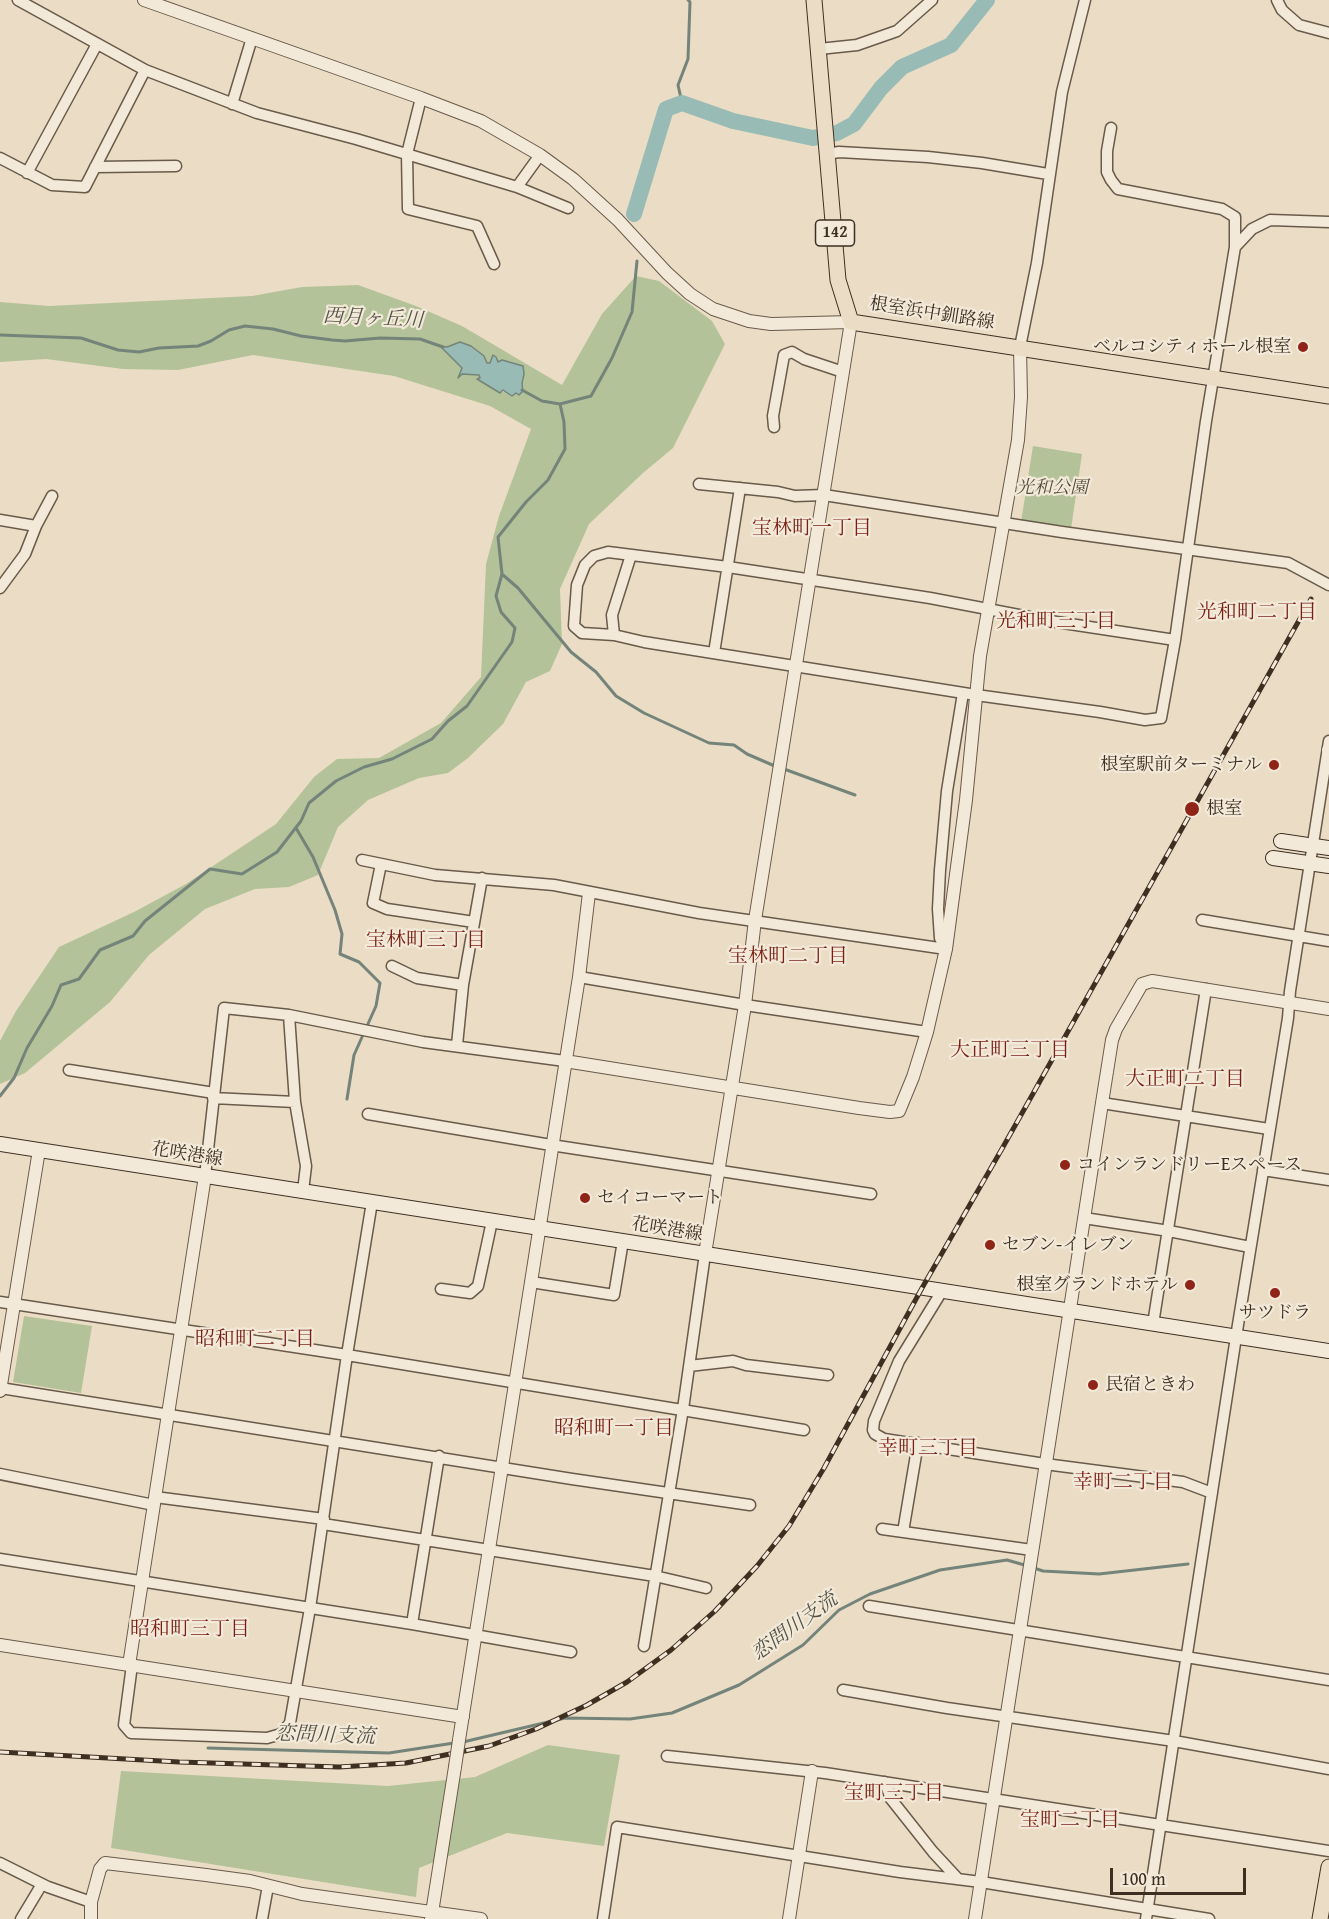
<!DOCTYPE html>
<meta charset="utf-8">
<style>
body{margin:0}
#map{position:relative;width:1329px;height:1919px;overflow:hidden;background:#ebddc5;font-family:"Gentium Book Plus",serif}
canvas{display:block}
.scale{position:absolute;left:1110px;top:1868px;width:136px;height:27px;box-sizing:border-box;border:3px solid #3e2f21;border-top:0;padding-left:8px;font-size:18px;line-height:21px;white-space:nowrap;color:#3e2f21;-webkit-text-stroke:4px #f2e9d9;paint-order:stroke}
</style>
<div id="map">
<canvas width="1329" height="1919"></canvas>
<div class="scale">100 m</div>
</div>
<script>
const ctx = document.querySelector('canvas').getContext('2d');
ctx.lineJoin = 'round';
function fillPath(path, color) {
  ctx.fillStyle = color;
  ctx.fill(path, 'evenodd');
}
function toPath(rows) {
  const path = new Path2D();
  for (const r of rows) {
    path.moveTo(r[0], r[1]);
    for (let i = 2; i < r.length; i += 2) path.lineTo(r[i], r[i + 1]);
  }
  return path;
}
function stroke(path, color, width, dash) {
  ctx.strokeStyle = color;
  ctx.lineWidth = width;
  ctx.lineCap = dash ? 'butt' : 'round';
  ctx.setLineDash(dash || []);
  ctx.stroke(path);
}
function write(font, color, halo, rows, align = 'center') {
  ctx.font = font + ' "Gentium Book Plus","Noto Serif JP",serif';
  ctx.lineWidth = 4.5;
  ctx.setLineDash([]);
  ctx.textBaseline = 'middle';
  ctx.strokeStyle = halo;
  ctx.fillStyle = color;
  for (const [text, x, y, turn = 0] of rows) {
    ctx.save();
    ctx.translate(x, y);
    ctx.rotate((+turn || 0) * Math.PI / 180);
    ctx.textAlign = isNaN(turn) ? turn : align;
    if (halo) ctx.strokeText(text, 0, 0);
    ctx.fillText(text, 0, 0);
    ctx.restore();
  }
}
const green = toPath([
 [636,276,659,281,712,321,725,344,673,448,643,473,589,524,560,589,562,644,550,671,526,682,503,724,468,758,448,773,419,778,368,800,338,827,318,875,289,887,255,889,205,909,149,955,110,1002,25,1073,0,1084,0,1041,16,1011,59,947,134,912,186,884,276,824,314,777,337,759,379,758,441,723,481,677,486,564,499,516,531,429,490,406,394,376,253,355,178,370,123,369,46,359,0,362,0,302,49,306,252,296,302,287,358,285,416,306,462,326,562,385,602,314],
 [471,346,484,356,487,363,490,363,492,360,498,362,502,360,507,362,524,380,522,384,500,393,477,379,481,378,479,375,462,374,458,377,462,368,441,347],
 [1033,446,1082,454,1071,529,1021,522],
 [24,1316,92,1326,81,1393,13,1382],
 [548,1745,620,1755,604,1846,507,1833,419,1868,416,1897,111,1848,121,1771,388,1786,475,1777]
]);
const water = toPath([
 [460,342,471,346,484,356,487,363,490,363,493,355,496,357,498,362,502,360,523,366,524,374,522,384,523,391,519,395,516,393,512,396,503,390,500,393,477,379,480,378,479,375,462,374,458,378,462,368,440,346,447,347,460,342]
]);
const stream = toPath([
 [682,103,678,85,688,59,690,2,688,0],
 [0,335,81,338,118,350,139,352,159,348,198,346,211,341,229,330,245,326,273,329,301,336,332,340,345,341,380,338,420,339,443,347],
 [522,390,542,401,560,404,591,396,612,358,632,312,637,261],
 [503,575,518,588,571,652,596,672,616,696,644,713,709,743,734,745,747,754,777,767],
 [784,769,855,795],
 [296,828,313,857,335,910,342,934,340,954,359,962,380,983,376,1006,354,1055,347,1099],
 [0,1096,14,1078,27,1048,52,1006,61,985,79,979,100,950,133,936,145,921,210,869,242,874,277,852,301,821,309,803,336,781,364,767,392,759,432,739,448,721,467,706,512,642,515,628,501,612,496,596,502,574,498,537,526,502,548,480,565,449,564,422,560,404],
 [1034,1568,1043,1571,1099,1574,1188,1564],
 [463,1742,565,1718,630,1719,672,1713,739,1685,803,1645,839,1610,870,1594,940,1570,1007,1560,1028,1566],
 [208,1748,389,1753,454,1743]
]);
const river = toPath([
 [634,214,666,109,682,103,733,121,813,138,837,133,854,124,881,88,902,67,951,45,987,0]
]);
const minor = toPath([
 [18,0,145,70,257,113,356,139,517,187,540,155],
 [1277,0,1282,10,1299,25,1329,33],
 [819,49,857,45,897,31,932,0],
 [421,98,407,154,408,209,477,226,494,264],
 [232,104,252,38],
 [1111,128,1107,151,1107,172,1111,180,1118,189,1222,209,1235,217,1235,247,1206,421,1175,640,1161,718,1145,720,1100,712,976,695,644,642,614,635,582,633,574,626,577,585,585,565,594,556,608,552,728,567,930,598,1050,621,1175,640],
 [827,154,839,152,928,157,982,163,1048,174],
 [0,158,52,185,85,187,145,70],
 [95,167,176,166],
 [27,173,97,44],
 [517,187,568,208],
 [1235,247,1252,229,1270,220,1329,222],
 [1020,347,1037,263,1062,92,1085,0],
 [774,427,773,416,784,355,792,352,804,359,843,372],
 [699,484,778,492,795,496,824,495,1062,532,1288,563,1329,585],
 [0,520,36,526,25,554,0,588],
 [36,526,52,496],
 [614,635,612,615,631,555],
 [714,653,740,488],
 [362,860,435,875,554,885,699,913,946,949],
 [381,864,373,903,387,909,474,922],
 [1202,920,1329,941],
 [946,949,940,938,938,909,940,870,947,791,963,693],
 [392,966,417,978,463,985],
 [579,977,745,1005,927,1032],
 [289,1015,295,1102,306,1166,303,1191],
 [457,1045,463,985,482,878],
 [69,1070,214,1093],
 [213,1098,295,1102],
 [1102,1103,1269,1129],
 [368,1114,551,1145,871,1194],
 [1263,1170,1329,1180],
 [205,1176,224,1008,289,1015,423,1042,565,1061],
 [1084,1218,1169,1231,1250,1247],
 [531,1282,614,1295,623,1241],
 [441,1289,470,1293,478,1286,492,1221],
 [942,1291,899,1361,874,1421,873,1430,875,1434,884,1439,1045,1464,1183,1482,1212,1493],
 [0,1302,347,1355,804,1430],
 [1153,1324,1206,989],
 [689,1366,733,1361,746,1365,828,1375],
 [0,1388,572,1479,750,1505],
 [0,1474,154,1505],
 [155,1497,324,1519],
 [323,1524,655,1576,706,1588],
 [882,1529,1032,1550],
 [903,1532,918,1443],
 [0,1559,412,1624,571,1652],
 [869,1606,1329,1680],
 [412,1624,439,1456],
 [644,1646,683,1409,705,1254],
 [132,1665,124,1725,131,1733,267,1738,281,1734,290,1723,310,1608,347,1355,372,1202],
 [843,1690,947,1708,1174,1741,1329,1769],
 [667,1756,825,1773,1329,1851],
 [885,1782,891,1799,933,1852,958,1879],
 [0,1863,48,1887,91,1902],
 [21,1919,42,1884],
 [262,1919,268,1886],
 [603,1919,617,1827,900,1872,981,1882,1209,1919],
 [1146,1919,1236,1337,1288,1018,1290,991,1329,741]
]);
const tertiary = toPath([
 [144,0,421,98,481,121,540,155,573,179,618,220,667,273,690,294,713,309,749,321,771,324,851,322,755,920,745,1005,705,1254],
 [1328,750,1329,750],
 [565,1061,859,1108,890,1112,899,1111,913,1077,927,1032,946,949,966,800,980,656,1018,440,1021,397,1020,347],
 [0,1391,39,1150],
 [0,1645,463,1717],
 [129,1665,205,1176],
 [459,1740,579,977,589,893],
 [91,1919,91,1902,100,1869,105,1863,206,1875,250,1881,302,1894,481,1919],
 [431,1919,455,1767],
 [789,1919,812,1771],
 [975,1919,1102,1103,1112,1040,1116,1029,1142,984,1152,981,1329,1009]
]);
const secondary = toPath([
 [1281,841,1329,848],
 [1273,858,1329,866],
 [0,1144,1329,1351]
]);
const primary = toPath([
 [814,0,838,280,851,322,1329,396],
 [1320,1919,1329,1867]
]);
const rail = toPath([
 [0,1752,179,1762,339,1767,406,1763,489,1746,536,1729,587,1705,627,1682,671,1650,715,1611,757,1566,789,1526,824,1468,922,1288,1003,1147,1311,599]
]);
const tertiaryBridge = toPath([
 [455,1767,459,1740]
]);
const markers = [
 [1303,347,6,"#8f2418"],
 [1274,765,6,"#8f2418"],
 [1192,809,8,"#8f2418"],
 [1065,1165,6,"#8f2418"],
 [585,1198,6,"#8f2418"],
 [990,1245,6,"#8f2418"],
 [1190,1285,6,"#8f2418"],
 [1275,1293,6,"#8f2418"],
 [1093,1385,6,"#8f2418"]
];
const shields = [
 [835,233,39]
];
const shieldNames = [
 ["142",835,233]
];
const streetNames = [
 ["根室浜中釧路線",932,314,9],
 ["花咲港線",187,1155,9],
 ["花咲港線",667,1230,9]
];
const poiNames = [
 ["ベルコシティホール根室",1291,347,"right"],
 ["根室駅前ターミナル",1262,765,"right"],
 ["根室",1206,809],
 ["コインランドリーEスペース",1077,1165],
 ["セイコーマート",597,1198],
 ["セブン-イレブン",1002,1245],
 ["根室グランドホテル",1178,1285,"right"],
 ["サツドラ",1275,1313,"center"],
 ["民宿ときわ",1105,1385]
];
const parkNames = [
 ["光和公園",1052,488]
];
const waterNames = [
 ["西月ヶ丘川",373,319,3],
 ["恋問川支流",795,1627,-36],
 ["恋問川支流",325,1736,2]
];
const neighbourhoodNames = [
 ["宝林町一丁目",812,529],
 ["光和町二丁目",1257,613],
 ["光和町三丁目",1056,622],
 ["宝林町三丁目",426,941],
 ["宝林町二丁目",788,957],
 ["大正町三丁目",1010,1051],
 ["大正町二丁目",1185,1080],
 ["昭和町二丁目",255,1340],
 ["昭和町一丁目",614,1429],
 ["幸町三丁目",928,1449],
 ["幸町二丁目",1123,1483],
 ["昭和町三丁目",190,1630],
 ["宝町三丁目",894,1794],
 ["宝町二丁目",1070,1821]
];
fillPath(green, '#b3c298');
fillPath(water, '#98bcb5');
stroke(water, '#74847a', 1.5);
stroke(stream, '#74847a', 3);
stroke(river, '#98bcb5', 16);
stroke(minor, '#695a4a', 13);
stroke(tertiary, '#695a4a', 14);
stroke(secondary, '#3e2f21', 16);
stroke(primary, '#3e2f21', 17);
stroke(minor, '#f2e9d9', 10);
stroke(tertiary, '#f2e9d9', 12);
stroke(secondary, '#f2e9d9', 14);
stroke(primary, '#ebddc5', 15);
stroke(rail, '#3e2f21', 5);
stroke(rail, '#f2e9d9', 3, [9]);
stroke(tertiaryBridge, '#695a4a', 14, []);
stroke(tertiaryBridge, '#f2e9d9', 12);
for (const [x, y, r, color] of markers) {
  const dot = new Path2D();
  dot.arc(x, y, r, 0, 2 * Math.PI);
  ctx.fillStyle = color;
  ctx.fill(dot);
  stroke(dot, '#f2e9d9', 2);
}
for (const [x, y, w] of shields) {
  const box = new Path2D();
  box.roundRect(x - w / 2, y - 13, w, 26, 4.5);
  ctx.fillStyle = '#f2e9d9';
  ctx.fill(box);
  stroke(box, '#3e2f21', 1.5);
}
write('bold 16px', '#3e2f21', null, shieldNames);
write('18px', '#3e2f21', '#f2e9d9', streetNames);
write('18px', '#3e2f21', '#f2e9d9', poiNames, 'left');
write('italic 18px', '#554c39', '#f2e9d9', parkNames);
write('italic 20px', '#545246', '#f2e9d9', waterNames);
write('20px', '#7a1f14', '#f2e9d9', neighbourhoodNames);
</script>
